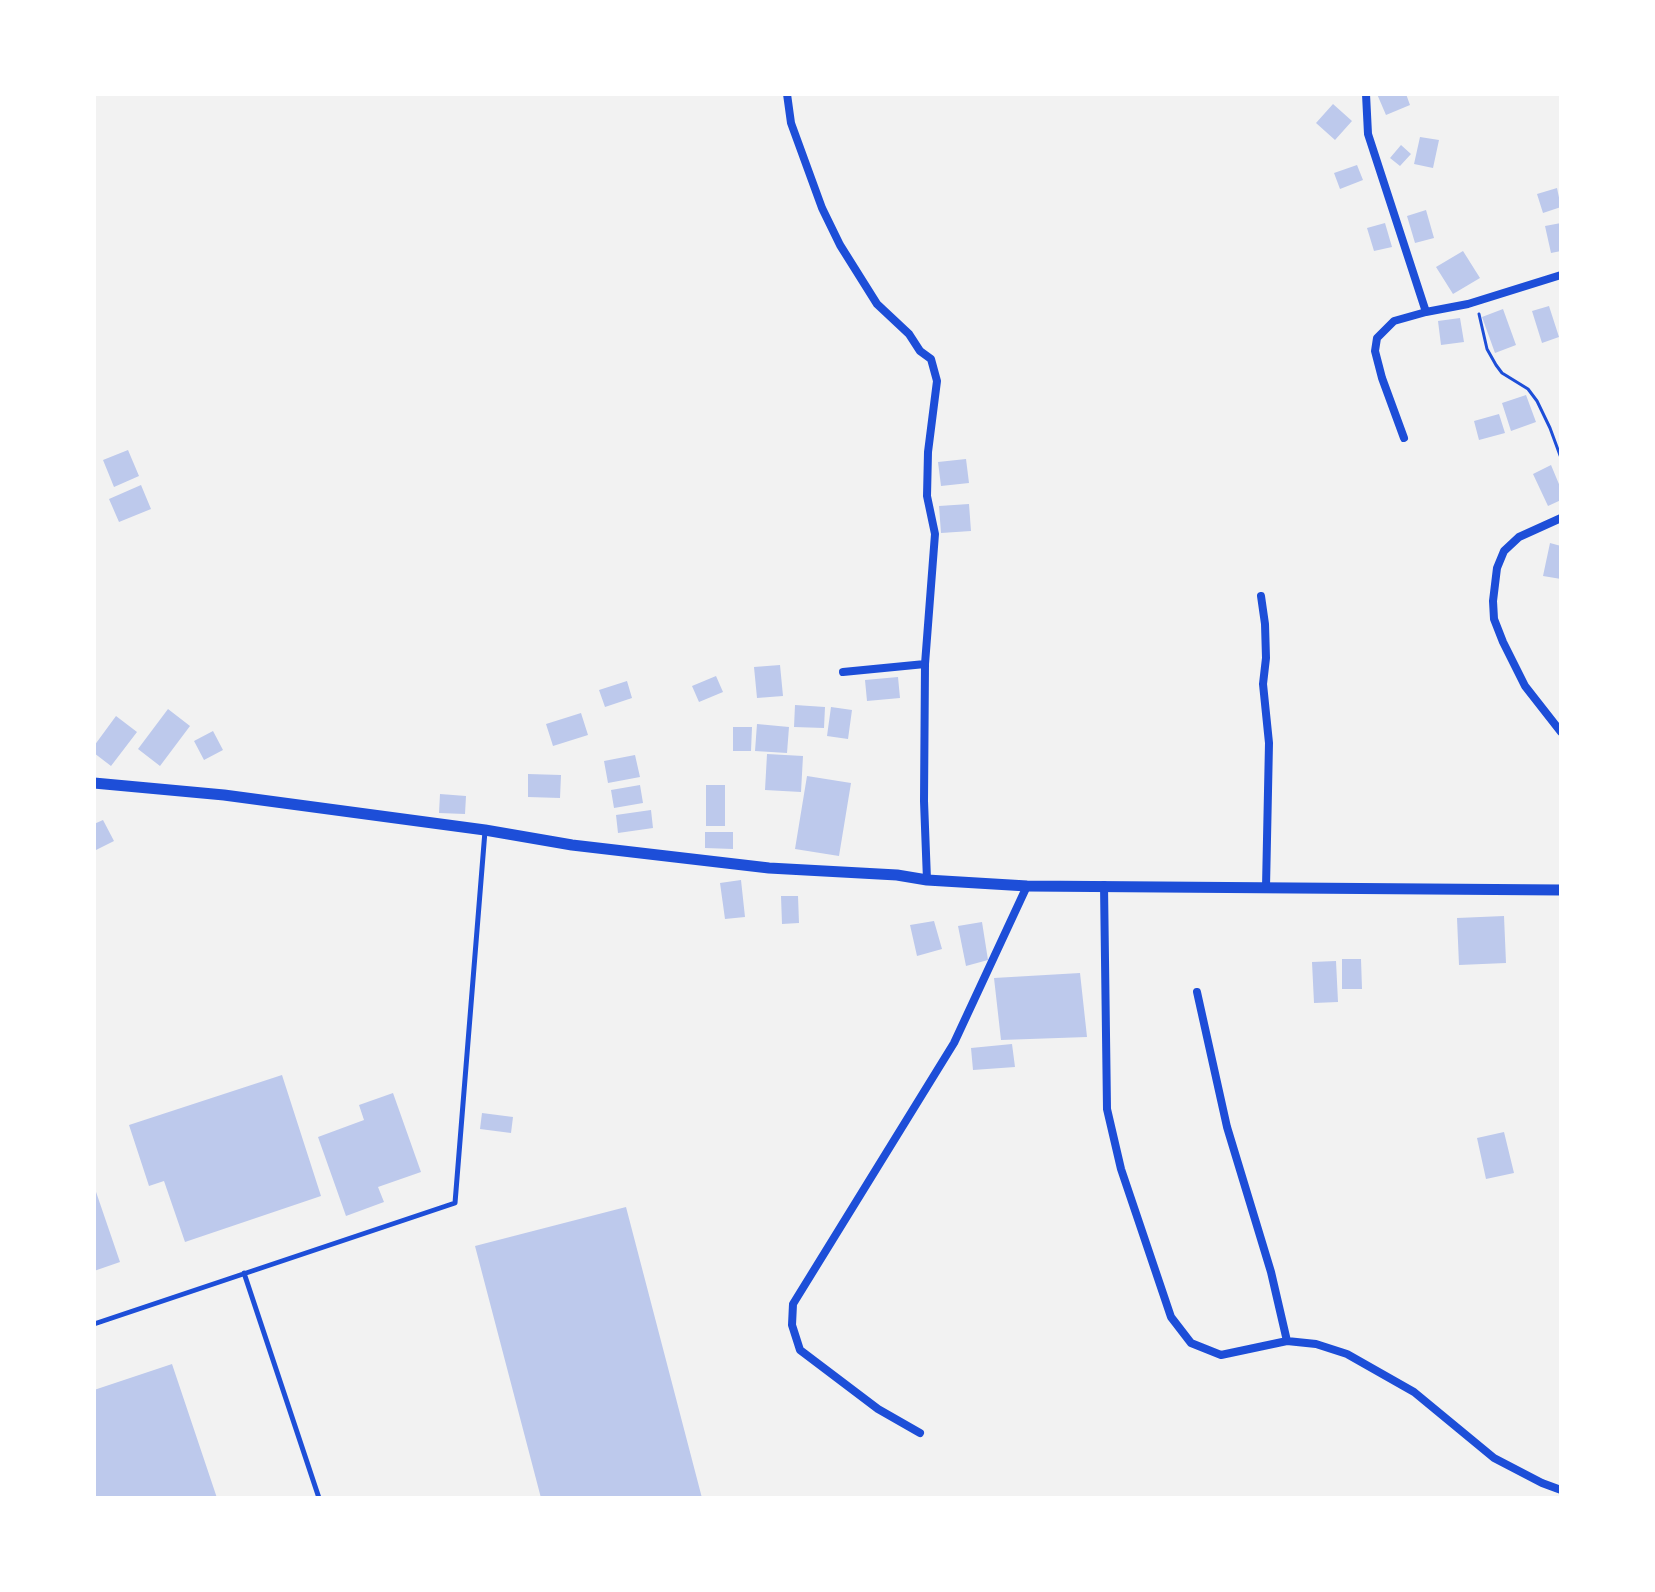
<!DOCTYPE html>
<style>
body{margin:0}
#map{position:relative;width:1655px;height:1592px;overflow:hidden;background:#f2f2f2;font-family:Rubik,sans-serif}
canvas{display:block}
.frame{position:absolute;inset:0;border:96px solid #fff;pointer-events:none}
</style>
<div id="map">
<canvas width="1655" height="1592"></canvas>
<div class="frame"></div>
</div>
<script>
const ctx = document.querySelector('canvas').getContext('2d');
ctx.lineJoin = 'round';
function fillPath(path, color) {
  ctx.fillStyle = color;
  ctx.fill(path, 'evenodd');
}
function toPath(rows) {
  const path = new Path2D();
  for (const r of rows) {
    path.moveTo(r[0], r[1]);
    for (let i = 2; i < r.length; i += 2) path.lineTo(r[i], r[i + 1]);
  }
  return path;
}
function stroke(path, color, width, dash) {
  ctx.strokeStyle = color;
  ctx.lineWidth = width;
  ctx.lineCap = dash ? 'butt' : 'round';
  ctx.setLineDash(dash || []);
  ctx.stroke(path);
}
const building = toPath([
 [1377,94,1406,94,1410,105,1386,115],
 [1333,104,1352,121,1335,140,1316,123],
 [1420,137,1439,140,1433,168,1414,164],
 [1401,145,1411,154,1400,166,1390,158],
 [1357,165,1363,180,1340,189,1334,173],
 [1557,188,1561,207,1543,213,1537,194],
 [1426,210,1434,238,1415,243,1407,216],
 [1385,223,1392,247,1374,251,1367,228],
 [1561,223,1561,251,1551,253,1545,226],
 [1463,251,1480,278,1453,294,1436,267],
 [1549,306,1559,337,1542,343,1532,311],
 [1503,309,1516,345,1495,353,1482,317],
 [1460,318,1464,342,1441,345,1438,321],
 [1526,395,1536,422,1511,431,1502,403],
 [1499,414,1505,433,1479,440,1474,421],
 [128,450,139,476,114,487,103,460],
 [966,459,969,483,941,486,938,462],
 [1551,465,1561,489,1561,500,1548,506,1533,474],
 [141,485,151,509,119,522,109,499],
 [969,504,971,531,941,533,939,506],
 [1550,543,1561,546,1561,579,1543,576],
 [780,665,783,696,757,698,754,667],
 [716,676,723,692,699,702,692,686],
 [898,677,900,698,867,701,865,680],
 [627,681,632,698,605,707,599,690],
 [795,705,825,707,824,728,794,727],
 [831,707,852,710,848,739,827,736],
 [168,709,190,726,160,766,138,749],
 [581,713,588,735,553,746,546,724],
 [116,716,137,732,111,766,94,753,94,746],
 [757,724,789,727,787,753,755,751],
 [733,727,752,727,751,751,733,751],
 [213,731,223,750,204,760,194,741],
 [767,754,803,756,801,792,765,790],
 [635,755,640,777,608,783,604,761],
 [528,774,561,775,560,798,528,797],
 [807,776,851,783,839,856,795,849],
 [640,785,643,803,614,808,611,790],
 [706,785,725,785,725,826,706,826],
 [440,794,466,796,465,814,439,813],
 [651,810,653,828,618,833,616,815],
 [103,820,114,841,94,851,94,824],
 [705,832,733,832,733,849,705,848],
 [741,880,745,917,725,919,720,883],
 [781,896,798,896,799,923,782,924],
 [1504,916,1506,963,1459,965,1457,918],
 [934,921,942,949,917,956,910,925],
 [982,922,988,960,966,966,958,926],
 [1342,959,1361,959,1362,989,1342,989],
 [1336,961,1338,1002,1314,1003,1312,962],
 [1080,973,1087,1037,1001,1040,994,978],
 [1012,1044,1015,1067,973,1070,971,1048],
 [282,1075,321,1196,185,1242,164,1181,149,1186,129,1125],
 [393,1093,421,1172,378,1187,384,1202,346,1216,318,1137,364,1120,359,1105],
 [482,1113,513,1117,511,1133,480,1129],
 [1504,1132,1514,1173,1486,1179,1477,1138],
 [94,1186,120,1262,94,1271],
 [626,1207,702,1498,541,1498,475,1246],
 [172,1364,217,1498,94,1498,94,1390]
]);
const path = toPath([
 [1479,314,1487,349,1496,365,1502,373,1528,389,1537,401,1550,428,1561,458]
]);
const service = toPath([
 [244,1273,319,1498],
 [94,1324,455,1203,485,831]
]);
const minor = toPath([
 [787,94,791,123,822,208,840,245,877,304,909,334,920,351,931,359,937,381,928,452,927,496,935,534,925,664,924,801,927,880],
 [1366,94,1368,134,1426,312,1468,304,1561,275],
 [1404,438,1382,378,1375,351,1377,338,1394,321,1426,312],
 [1561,518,1519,537,1504,551,1497,568,1493,601,1494,619,1503,642,1525,686,1561,732],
 [1261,596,1265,624,1266,658,1263,684,1269,743,1266,887],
 [843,672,925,664],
 [1104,885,1107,1109,1121,1169,1171,1317,1191,1343,1221,1355,1287,1341,1316,1344,1347,1354,1414,1392,1494,1458,1542,1483,1561,1490],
 [1197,992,1227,1127,1271,1272,1287,1341],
 [920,1433,878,1409,800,1350,792,1325,793,1304,954,1043,1027,886]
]);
const tertiary = toPath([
 [94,783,224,795,485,830,572,845,769,868,897,875,927,880,1027,886,1561,890]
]);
fillPath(building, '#bdc9ec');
stroke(path, '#1d4ed8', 3);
stroke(service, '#1d4ed8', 5);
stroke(minor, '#1d4ed8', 8);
stroke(tertiary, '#1d4ed8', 11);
</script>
